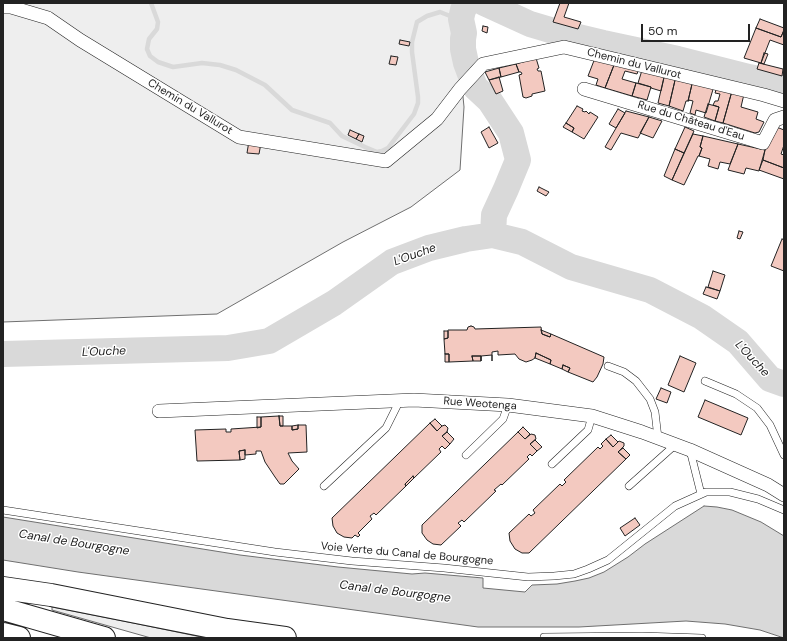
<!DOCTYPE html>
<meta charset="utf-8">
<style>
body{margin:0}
#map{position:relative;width:787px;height:641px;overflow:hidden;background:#fff;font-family:"DM Sans",sans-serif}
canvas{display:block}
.frame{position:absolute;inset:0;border:4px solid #222;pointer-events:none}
.scale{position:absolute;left:641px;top:24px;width:109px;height:18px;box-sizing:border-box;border:2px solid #222;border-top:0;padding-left:5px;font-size:12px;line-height:14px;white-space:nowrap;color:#222;-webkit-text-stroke:3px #fff;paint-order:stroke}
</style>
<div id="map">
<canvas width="787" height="641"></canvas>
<div class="frame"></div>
<div class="scale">50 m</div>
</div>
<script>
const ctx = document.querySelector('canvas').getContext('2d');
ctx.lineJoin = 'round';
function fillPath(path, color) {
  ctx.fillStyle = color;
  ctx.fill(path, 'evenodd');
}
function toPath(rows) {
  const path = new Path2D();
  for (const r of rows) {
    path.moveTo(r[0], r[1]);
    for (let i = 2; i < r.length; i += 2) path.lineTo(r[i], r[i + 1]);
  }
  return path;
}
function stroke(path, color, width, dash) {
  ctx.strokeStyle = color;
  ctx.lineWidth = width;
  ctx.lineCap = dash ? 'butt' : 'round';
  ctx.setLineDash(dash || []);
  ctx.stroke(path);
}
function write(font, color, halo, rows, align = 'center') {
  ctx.font = font + ' "DM Sans",sans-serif';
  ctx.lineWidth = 3;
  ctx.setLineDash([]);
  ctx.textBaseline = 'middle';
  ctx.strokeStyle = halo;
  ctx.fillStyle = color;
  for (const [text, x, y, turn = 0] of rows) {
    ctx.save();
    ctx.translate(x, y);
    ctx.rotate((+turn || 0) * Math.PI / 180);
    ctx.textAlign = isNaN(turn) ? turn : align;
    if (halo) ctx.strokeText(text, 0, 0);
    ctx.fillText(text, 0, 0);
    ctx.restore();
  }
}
const green = toPath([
 [3,3,456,3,457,35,464,107,460,170,411,207,343,242,217,314,3,322,3,3],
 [52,607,138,624,206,638,151,638,52,610,52,607]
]);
const water = toPath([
 [704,506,717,507,732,510,761,522,784,536,784,638,760,630,725,624,686,621,579,627,478,627,78,572,3,560,3,517,240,555,338,567,412,574,425,573,483,578,483,588,525,592,532,585,557,584,575,581,589,578,604,572,628,557,645,544,704,506]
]);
const stream = toPath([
 [151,3,158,22,157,29,149,39,147,49,150,56,158,62,173,67,202,63,220,65,236,70,265,85,292,110,330,123,342,136,365,147,377,152,382,151,388,148,414,114,418,103,418,97,412,52,412,42,417,22,427,16,440,12,450,16,459,25,464,33]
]);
const river = toPath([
 [467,3,463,10,461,19,464,33,463,39,463,49,466,63,475,87,490,101,511,133,518,160,506,189,494,215,493,235],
 [484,3,530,24,557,32,603,43,678,59,749,77,784,85],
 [3,354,228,348,269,341,334,303,392,262,429,248,466,239,493,235,522,242,571,267,650,290,702,317,738,342,770,379,784,384]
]);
const building = toPath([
 [560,3,569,3,564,17,581,22,578,29,553,22,560,3],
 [760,19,784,28,784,30,781,37,756,28,760,19],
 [483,26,488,27,487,33,482,31,483,26],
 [756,28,781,37,784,30,784,45,770,40,761,63,744,58,756,28],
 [400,40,410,42,409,46,399,44,400,40],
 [764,53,768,54,764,64,761,63,764,53],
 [391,56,398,57,396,65,389,64,391,56],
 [536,58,539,68,537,69,538,71,541,71,545,91,532,94,532,96,526,98,523,97,519,75,522,74,521,72,519,72,516,64,536,58],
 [595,58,614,65,605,88,596,85,598,79,588,76,595,58],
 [616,60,640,66,637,74,625,71,622,79,636,83,632,96,605,88,616,60],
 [759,63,783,69,782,76,757,69,759,63],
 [516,64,519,72,501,77,499,68,516,64],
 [643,67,665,73,661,91,651,88,651,87,638,83,643,67],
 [499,68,501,77,489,80,485,72,499,68],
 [665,73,676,76,669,106,658,103,665,73],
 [676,76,693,80,688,101,686,101,683,111,669,106,676,76],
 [499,77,503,91,496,94,489,80,499,77],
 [693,80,714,86,706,113,696,110,695,115,690,113,693,101,689,100,689,101,688,101,693,80],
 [636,83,651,87,647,100,632,96,636,83],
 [717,87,732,91,723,123,715,121,719,107,713,105,715,101,718,101,720,94,715,93,717,87],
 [732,91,744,94,741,107,758,112,756,119,764,122,759,132,755,133,723,123,732,91],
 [708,104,719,107,715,121,704,117,708,104],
 [577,106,583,109,582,111,585,112,586,111,589,114,590,112,598,117,584,139,572,132,574,128,566,123,577,106],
 [618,109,625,113,616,128,609,124,618,109],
 [626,111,649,117,638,138,621,133,611,150,605,147,626,111],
 [649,117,662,121,653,138,640,133,649,117],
 [566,123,574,128,572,132,563,127,566,123],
 [774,126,784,130,784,145,781,154,784,155,784,168,763,160,766,145,774,126],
 [489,127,498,143,489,148,481,132,489,127],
 [685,127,694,131,684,153,675,149,685,127],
 [350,130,359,134,356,139,348,135,350,130],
 [359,134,364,136,362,142,356,139,359,134],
 [693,134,703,136,700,147,702,148,699,156,698,156,684,185,672,180,693,134],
 [703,136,738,144,730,164,720,162,718,169,708,166,710,159,699,156,702,148,700,147,703,136],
 [249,141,261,143,259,154,247,153,249,141],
 [738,144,765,150,759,171,746,168,744,174,728,170,738,144],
 [675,149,684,153,672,180,664,176,675,149],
 [763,160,784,168,784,179,759,170,763,160],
 [539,187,549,192,546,196,537,191,539,187],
 [739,231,743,232,740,239,737,238,739,231],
 [782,239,784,240,784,271,771,266,782,239],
 [713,271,725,275,720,291,708,287,713,271],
 [706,287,720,291,717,299,703,294,706,287],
 [471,326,474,327,475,329,541,327,542,334,550,337,551,334,604,357,603,364,597,377,593,382,568,372,570,368,563,365,562,369,550,364,551,360,536,353,535,358,532,360,526,362,519,359,515,354,498,355,498,351,492,352,492,361,492,355,481,356,481,361,481,356,472,356,473,361,449,362,449,354,445,354,444,339,448,338,448,330,467,330,468,327,471,326],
 [541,330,551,334,550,337,542,334,541,330],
 [444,331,448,331,448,338,444,339,444,331],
 [536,353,551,360,550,364,535,358,536,353],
 [445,354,449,354,449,362,445,362,445,354],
 [472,356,481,356,481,361,473,361,472,356],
 [680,356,696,363,684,392,668,385,680,356],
 [563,365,570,368,568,372,562,369,563,365],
 [661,388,671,392,667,403,656,399,661,388],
 [705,400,748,418,741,435,698,417,705,400],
 [279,416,283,416,283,426,280,426,279,416],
 [279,416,280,426,292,426,292,430,298,429,298,425,306,425,307,452,288,453,292,461,299,469,284,484,280,484,275,477,265,462,261,451,256,451,256,454,245,455,245,450,239,451,240,460,197,461,195,430,226,429,226,432,231,432,231,429,261,427,261,417,279,416],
 [257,417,261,417,261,427,257,428,257,417],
 [435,419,442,426,437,431,430,423,435,419],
 [430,423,437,431,442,426,445,425,448,428,447,432,442,436,450,444,445,449,442,446,439,449,441,452,414,478,413,476,405,484,406,486,376,515,374,513,370,516,372,519,358,533,360,535,358,537,355,535,352,538,344,537,337,533,333,526,332,518,430,423],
 [298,425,298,429,292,430,292,426,298,425],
 [523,427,530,434,525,439,518,432,523,427],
 [447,432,454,439,450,444,442,436,447,432],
 [518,432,525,439,531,434,535,435,536,439,530,444,537,451,532,456,530,454,527,457,529,459,502,485,501,484,494,490,496,491,464,522,462,520,458,523,461,526,441,545,433,544,427,540,422,533,422,525,518,432],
 [611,435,618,442,613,447,606,439,611,435],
 [606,439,613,447,619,441,624,443,624,446,618,452,626,459,529,553,522,553,515,549,510,541,509,533,529,514,531,516,535,513,533,510,560,484,562,486,566,482,564,480,598,447,600,449,603,446,601,444,606,439],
 [535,440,542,447,537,451,530,444,535,440],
 [623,448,630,455,626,459,618,452,623,448],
 [245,450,245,459,240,460,239,451,245,450],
 [413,476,414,478,406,486,405,484,413,476],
 [635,518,640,525,625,536,620,528,635,518]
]);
const service = toPath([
 [608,366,624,372,636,381,650,399,655,412,658,438],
 [705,381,736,394,757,408,770,425,784,455],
 [690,450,701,494],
 [466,455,503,419,508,405],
 [552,464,588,430,592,416],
 [324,486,386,428,400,400],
 [629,486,675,445],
 [3,510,275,552,352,561,444,568,528,577,554,576,574,574,588,569,608,560,675,506,706,492,730,492,758,499,784,510],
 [544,637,642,636,702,638]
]);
const minor = toPath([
 [3,7,11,7,48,18,80,40,239,137,386,161,437,119,460,89,483,64,564,47,764,95,784,101],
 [584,89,763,143,775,120,784,117],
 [159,411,414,400,508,405,592,416,642,432,690,450,768,485,784,495]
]);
const motorway = toPath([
 [3,588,51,595,227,630,285,638],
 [3,609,104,638],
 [3,634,19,638]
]);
const streetNames = [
 ["Chemin du Vallurot",634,64,14],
 ["Chemin du Vallurot",190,107,31],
 ["Rue du Château d'Eau",691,121,17],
 ["Rue Weotenga",480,404,4],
 ["Voie Verte du Canal de Bourgogne",407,554,5]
];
const waterNames = [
 ["L'Ouche",415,255,-20],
 ["L'Ouche",104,352,-2],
 ["L'Ouche",752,359,47],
 ["Canal de Bourgogne",74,543,9],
 ["Canal de Bourgogne",395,592,7]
];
fillPath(green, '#eee');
stroke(green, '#6f6f6f', 1);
fillPath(water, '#d9d9d9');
stroke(water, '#6f6f6f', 1);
stroke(stream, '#d9d9d9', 4.5);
stroke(river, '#d9d9d9', 26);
fillPath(building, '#f3c9c0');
stroke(building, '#222', 1);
stroke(service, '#222', 8);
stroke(minor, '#222', 14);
stroke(motorway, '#222', 24);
stroke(service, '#fff', 7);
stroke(minor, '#fff', 13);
stroke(motorway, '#fff', 22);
write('11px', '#222', '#fff', streetNames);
write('italic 12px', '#222', '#fff', waterNames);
</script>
